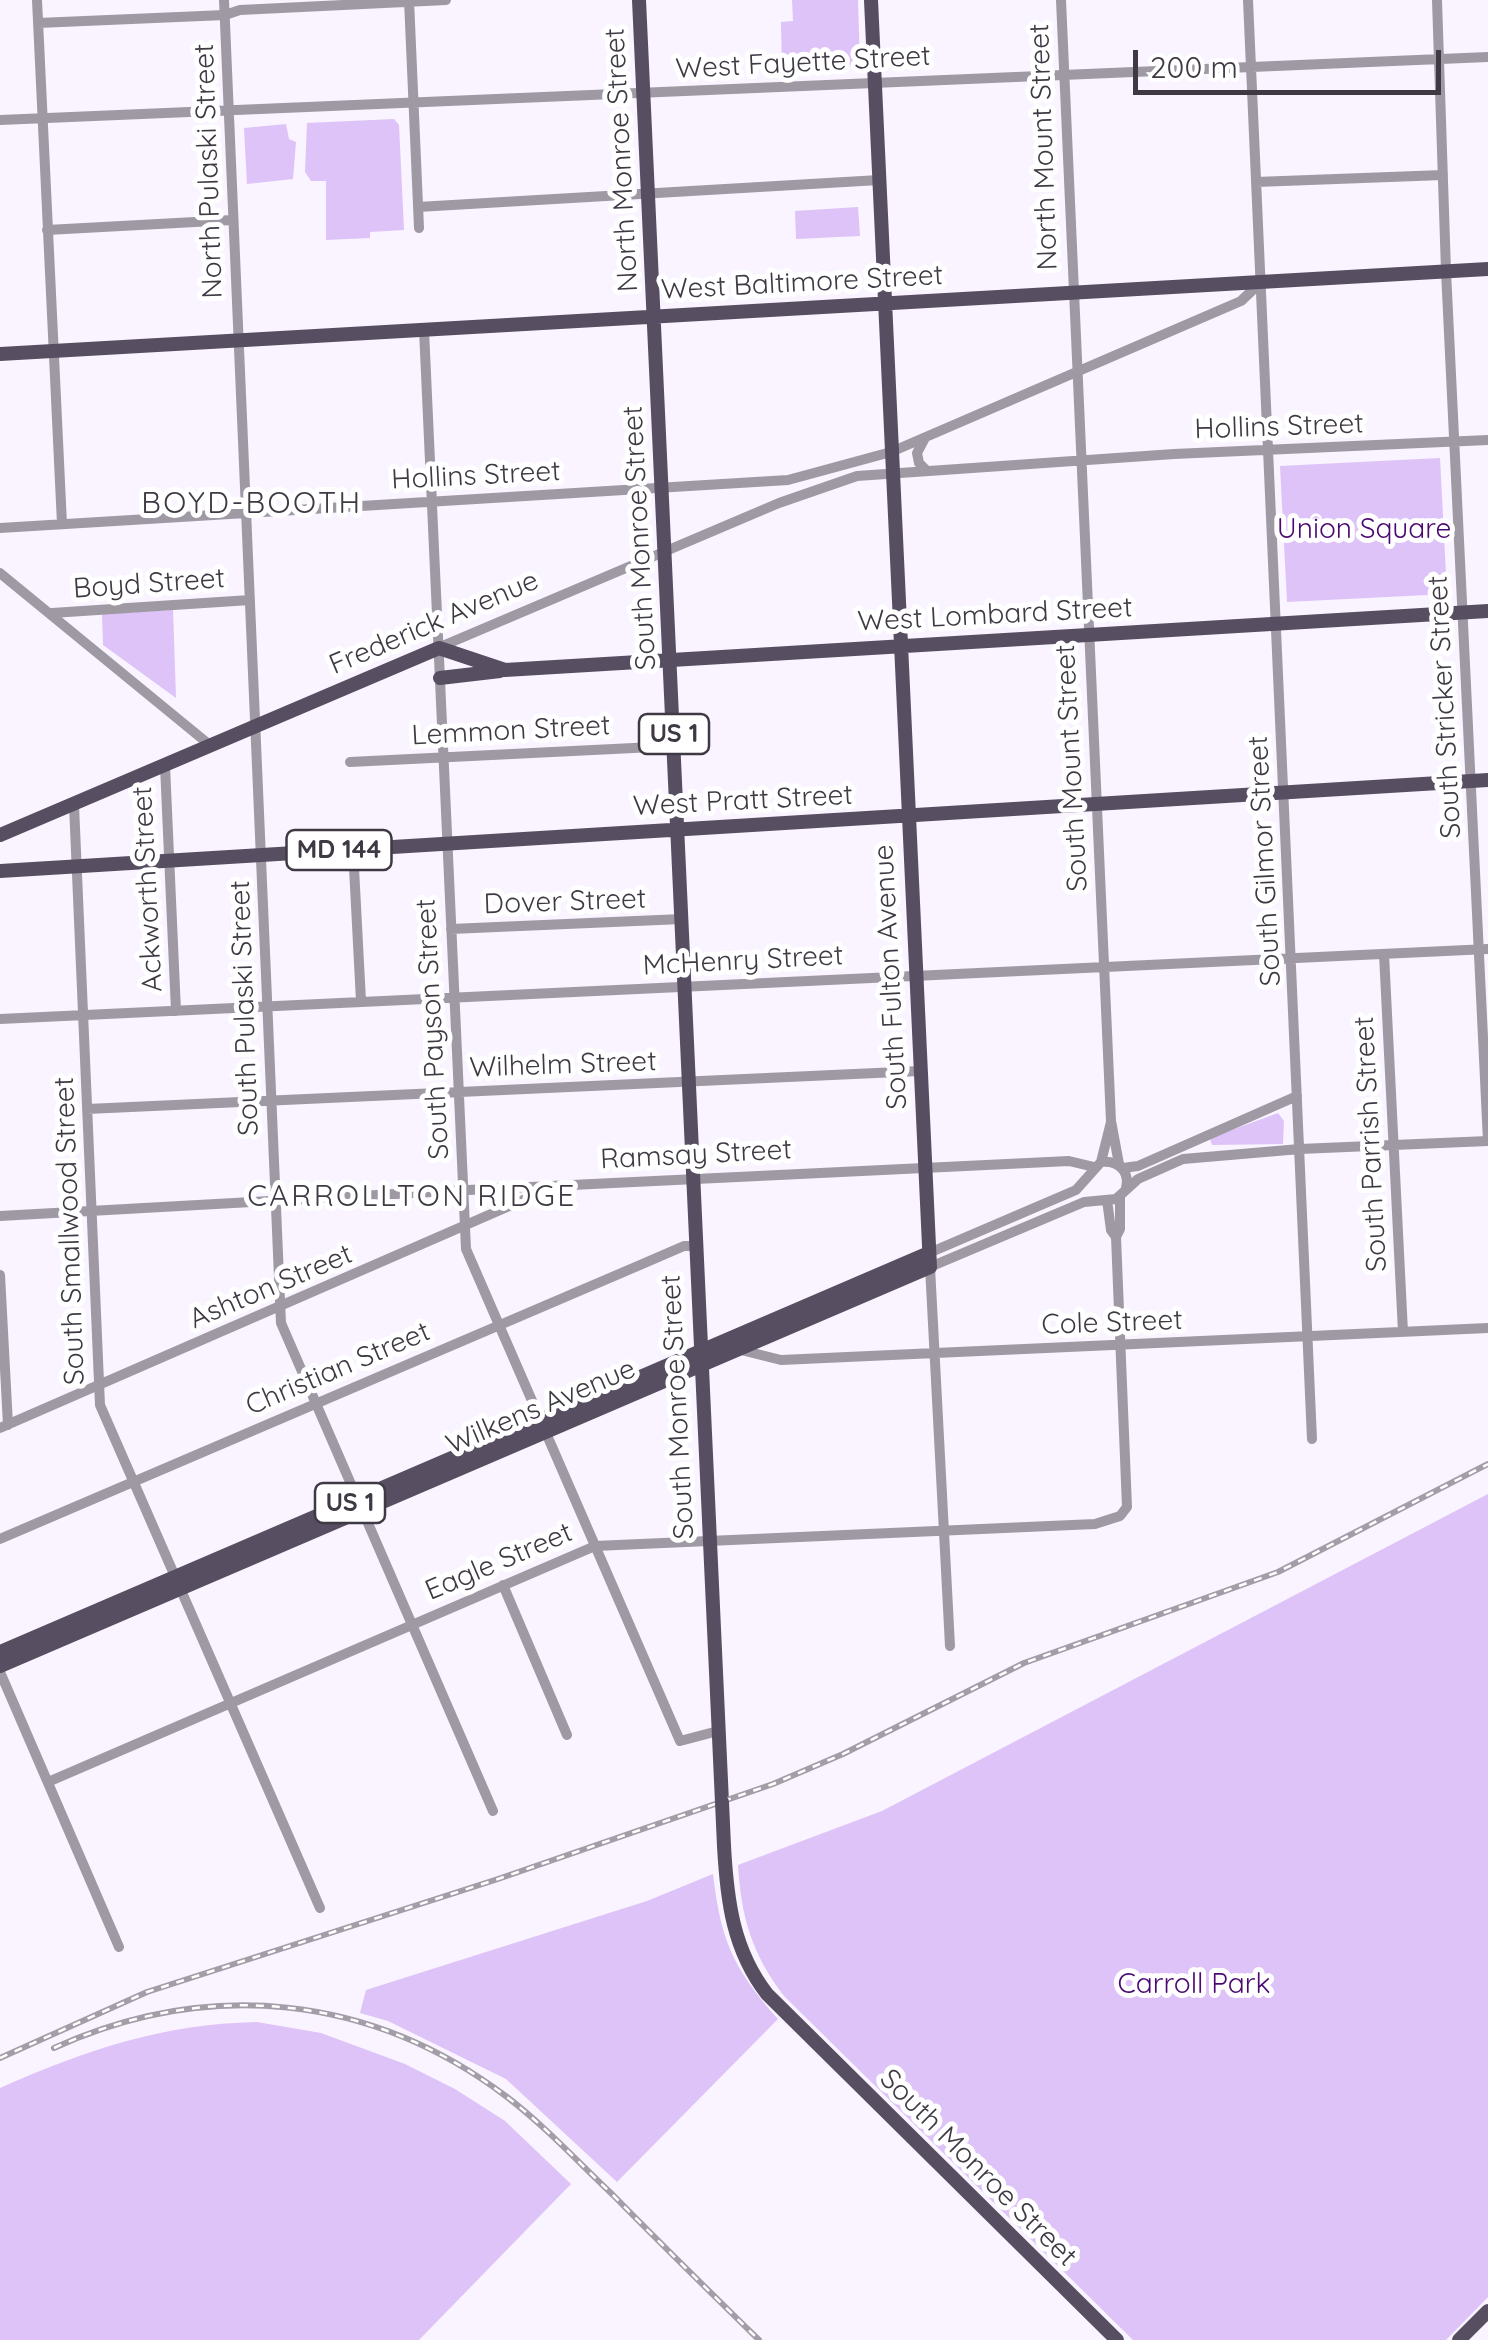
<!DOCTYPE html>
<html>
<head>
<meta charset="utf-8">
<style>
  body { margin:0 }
  #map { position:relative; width:1488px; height:2340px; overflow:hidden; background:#f9f4ff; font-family:Quicksand,sans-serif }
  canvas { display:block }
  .scale { position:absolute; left:1133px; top:50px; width:308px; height:45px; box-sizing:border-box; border:5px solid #3f3944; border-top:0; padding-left:12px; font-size:30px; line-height:35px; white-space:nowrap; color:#3f3944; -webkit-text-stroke:8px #fff; paint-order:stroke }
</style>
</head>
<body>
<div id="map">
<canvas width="1488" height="2340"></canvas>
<div class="scale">200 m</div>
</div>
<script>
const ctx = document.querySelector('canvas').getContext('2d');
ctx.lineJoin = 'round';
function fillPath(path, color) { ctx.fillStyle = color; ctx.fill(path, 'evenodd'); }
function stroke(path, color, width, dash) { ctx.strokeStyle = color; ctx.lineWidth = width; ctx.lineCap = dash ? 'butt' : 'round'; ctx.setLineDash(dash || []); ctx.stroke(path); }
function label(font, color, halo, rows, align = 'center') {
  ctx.font = font + ' Quicksand,sans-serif'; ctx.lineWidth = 10; ctx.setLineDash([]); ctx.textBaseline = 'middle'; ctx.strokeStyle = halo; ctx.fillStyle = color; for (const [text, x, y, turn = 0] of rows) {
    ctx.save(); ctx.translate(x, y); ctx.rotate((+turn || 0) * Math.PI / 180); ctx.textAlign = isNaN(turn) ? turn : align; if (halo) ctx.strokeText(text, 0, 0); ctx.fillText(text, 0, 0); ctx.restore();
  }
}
fillPath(new Path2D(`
  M792 0H858L860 67 782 71 781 22 793 21Z
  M394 119 399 125 404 230 370 232V238L326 240V181H311L305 172 307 123Z
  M286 124 289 139 296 142 293 179 247 184 244 128Z
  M858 207 860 236 796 239 795 211Z
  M1440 458 1447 594 1287 602 1280 466Z
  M173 610 176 698 103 645 102 614Z
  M1278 1113 1284 1121 1283 1144 1212 1145 1210 1138Z
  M1488 1494V2297L1446 2340H1133L784 1996C752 1954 741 1917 738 1865L882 1811Z
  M713 1874C721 1941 733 1968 778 2019L617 2182 506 2079 388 2021 360 2013 366 1990 647 1901Z
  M257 2022 321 2033 405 2064 455 2089 505 2121 571 2184 419 2340H0V2088C86 2050 162 2024 257 2022Z`), '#ddc3f7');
stroke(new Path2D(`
  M37 0 62 524
  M224 0 281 1323 493 1811
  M409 0 419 228
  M1061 0 1111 1121 1119 1164
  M1248 0 1312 1439
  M1437 0 1446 271 1488 1141
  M38 23 225 15 240 10 446 0
  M0 120 1488 57
  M1256 182 1443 175
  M418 207 879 180
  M47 230 232 220
  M424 330 466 1249 680 1741 718 1731
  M925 438 917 453 919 463 927 471
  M0 528 788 480 891 452 1241 301 1260 283
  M0 573 211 746
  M52 613 250 600
  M440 647 779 503 857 476 1174 454 1488 440
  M350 762 674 746
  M165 766 176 1011
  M74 805 100 1405 320 1908
  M353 849 361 1001
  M451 929 682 919
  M1384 954 1403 1332
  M0 1019 1488 949
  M87 1109 920 1071
  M1101 1162 1111 1122
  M1123 1168 1138 1166 1297 1096
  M1107 1200 1111 1230 1116 1237
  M0 1216C356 1195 713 1177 1069 1161L1094 1167
  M929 1253 1076 1190 1101 1162C1118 1160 1130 1171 1126 1188
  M0 1275 8 1425
  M741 1350 781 1360 1488 1328
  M0 1428 553 1187
  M0 1539 640 1265 684 1246H695
  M503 1585 567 1735
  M950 1646 930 1267 1084 1202 1116 1199 1138 1179 1183 1159 1300 1149 1488 1141
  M0 1672 119 1947
  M48 1782 595 1546 1095 1524 1120 1516 1127 1507 1116 1237 1120 1229V1196`), '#9f99a4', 10);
stroke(new Path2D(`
  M639 0 722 1802
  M0 354 1488 269
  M440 678 500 671
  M0 835 439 648 505 670 1488 611
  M0 871 1488 780
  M0 1652 929 1253
  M0 1666 930 1267 871 0
  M724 1846C727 1901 733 1950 767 1994L1117 2340
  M1459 2340 1488 2311`), '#574e61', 14);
const rail = new Path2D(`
  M54 2048C208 1978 371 1994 507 2097 545 2126 578 2162 613 2195 661 2244 710 2292 759 2340
  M0 2058 147 1992 498 1879 773 1784 843 1754 1024 1663 1278 1572 1488 1464`);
stroke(rail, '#a39da8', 6);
stroke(rail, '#fff', 2.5, [8]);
stroke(new Path2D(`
  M722 1802 724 1846`), '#574e61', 14);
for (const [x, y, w] of [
  [674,734,70],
  [339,850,105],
  [350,1503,70]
]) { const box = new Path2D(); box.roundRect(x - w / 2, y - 20, w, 40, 8); ctx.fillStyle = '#fff'; ctx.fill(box); stroke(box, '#3f3944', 2.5); }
label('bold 25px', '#3f3944', null, [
  ["US 1",674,734],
  ["MD 144",339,850],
  ["US 1",350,1503]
]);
label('28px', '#3f3944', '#fff', [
  ["West Fayette Street",803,63,-3],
  ["North Mount Street",1044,147,-92],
  ["North Monroe Street",622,160,-93],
  ["North Pulaski Street",209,171,-92],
  ["West Baltimore Street",802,283,-3],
  ["Hollins Street",1279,427,-2],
  ["Hollins Street",476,476,-3],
  ["South Monroe Street",640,538,-93],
  ["Boyd Street",149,584,-4],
  ["West Lombard Street",995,615,-3],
  ["Frederick Avenue",434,623,-23],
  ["South Stricker Street",1445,707,-93],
  ["Lemmon Street",511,731,-3],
  ["South Mount Street",1072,768,-93],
  ["West Pratt Street",743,801,-3],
  ["South Gilmor Street",1265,861,-93],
  ["Ackworth Street",148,889,-93],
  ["Dover Street",565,902,-2],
  ["McHenry Street",743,961,-3],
  ["South Fulton Avenue",891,977,-93],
  ["South Pulaski Street",245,1008,-92],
  ["South Payson Street",433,1029,-93],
  ["Wilhelm Street",563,1065,-2],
  ["South Parrish Street",1371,1144,-93],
  ["Ramsay Street",696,1155,-3],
  ["South Smallwood Street",70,1231,-92],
  ["Ashton Street",271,1287,-23],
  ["Cole Street",1112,1323,-2],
  ["Christian Street",338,1369,-23],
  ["Wilkens Avenue",541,1407,-23],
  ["South Monroe Street",678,1407,-93],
  ["Eagle Street",499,1562,-23],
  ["South Monroe Street",978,2168,45]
]);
label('28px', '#4a0970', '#fff', [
  ["Union Square",1364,530],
  ["Carroll Park",1194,1985]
]);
ctx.letterSpacing = '2.5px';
label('30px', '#3f3944', '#fff', [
  ["BOYD-BOOTH",252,504],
  ["CARROLLTON RIDGE",412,1197]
]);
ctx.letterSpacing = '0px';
</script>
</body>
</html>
